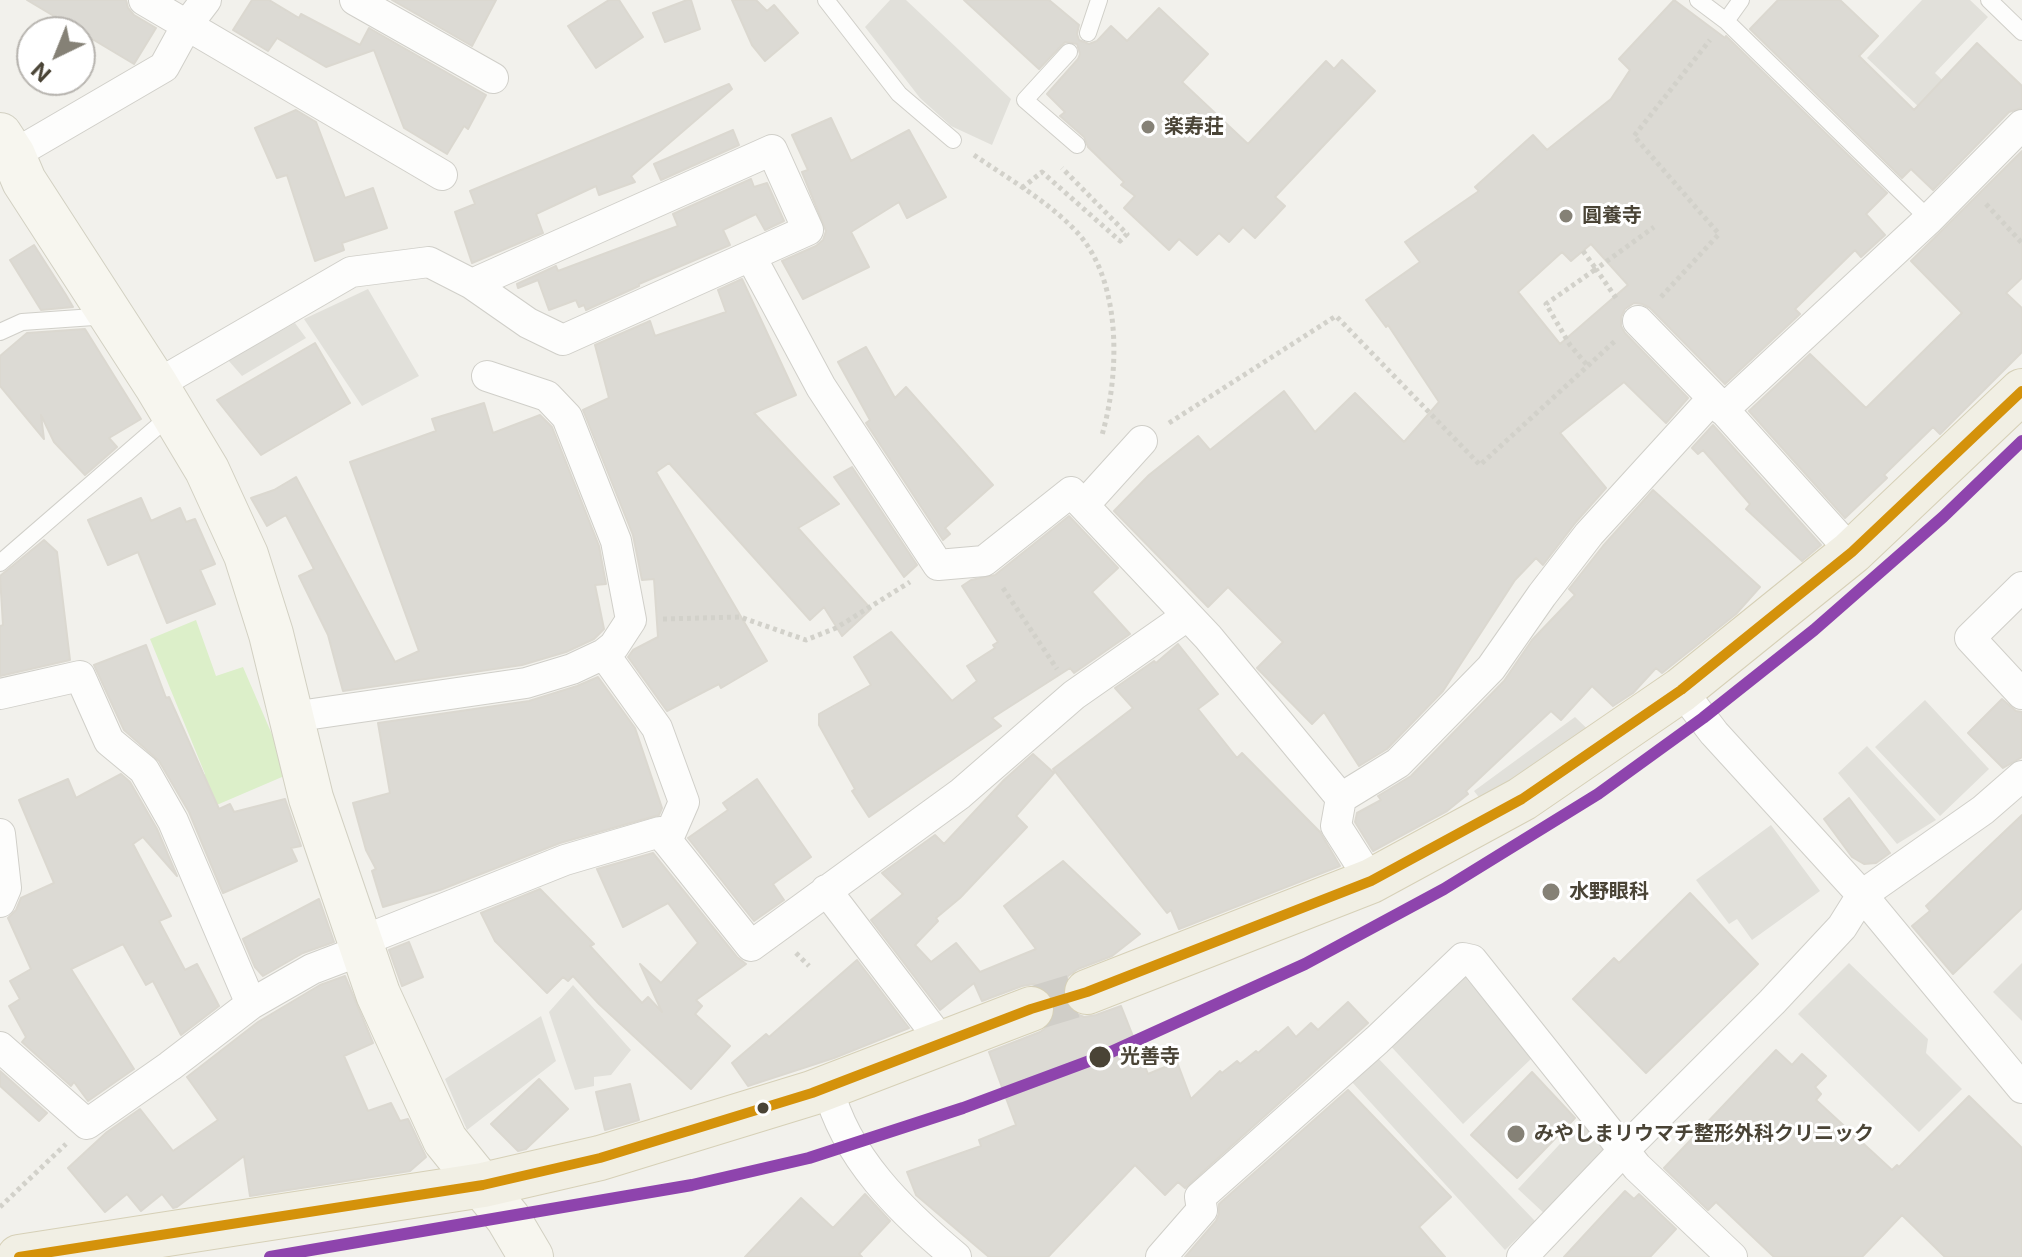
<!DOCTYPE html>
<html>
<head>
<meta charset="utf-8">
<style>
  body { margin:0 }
  #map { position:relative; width:2022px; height:1257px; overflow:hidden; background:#f2f1ec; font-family:Inter,sans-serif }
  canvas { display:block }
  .north { position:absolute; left:16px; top:16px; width:80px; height:80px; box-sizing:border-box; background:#fff; border:2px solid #b7b4af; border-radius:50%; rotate:223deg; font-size:22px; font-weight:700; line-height:32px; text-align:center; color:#4a4436 }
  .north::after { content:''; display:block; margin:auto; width:28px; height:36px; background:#858176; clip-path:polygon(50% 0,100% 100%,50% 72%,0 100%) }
</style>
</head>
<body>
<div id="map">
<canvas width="2022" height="1257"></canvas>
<div class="north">N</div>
</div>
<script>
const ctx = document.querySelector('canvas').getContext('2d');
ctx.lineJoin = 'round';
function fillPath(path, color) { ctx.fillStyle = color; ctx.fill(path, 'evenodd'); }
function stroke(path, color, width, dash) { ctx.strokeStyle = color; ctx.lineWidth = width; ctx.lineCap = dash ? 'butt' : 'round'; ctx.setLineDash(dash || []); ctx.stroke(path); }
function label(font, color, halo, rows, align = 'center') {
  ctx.font = font + ' Inter,"Noto Sans JP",sans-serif'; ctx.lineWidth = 6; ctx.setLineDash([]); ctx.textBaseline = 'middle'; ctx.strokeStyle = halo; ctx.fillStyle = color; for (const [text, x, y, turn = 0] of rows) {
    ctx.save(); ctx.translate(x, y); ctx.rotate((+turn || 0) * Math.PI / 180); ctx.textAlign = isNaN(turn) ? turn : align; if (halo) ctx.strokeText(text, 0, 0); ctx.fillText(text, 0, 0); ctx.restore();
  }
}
fillPath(new Path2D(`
  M196 620 216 676 243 667 289 774 205 810 192 780 205 774 150 639Z`), '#dcefc9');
fillPath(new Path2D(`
  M890 0H906L1011 99 992 145 951 126 920 98 865 27Z
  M1922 0H1970L1988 17 1935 73 1963 100 1939 126 1867 58Z
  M368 289 419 376 362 406 304 319Z
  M295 323 306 338 242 376 228 360Z
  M1925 700 1989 769 1940 816 1875 747Z
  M1575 717 1603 744 1491 813 1474 791Z
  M1867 746 1936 820 1897 844 1838 773Z
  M1771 825 1820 891 1752 940 1737 919 1729 924 1696 880Z
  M1849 963 1928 1039 1926 1053 1962 1089 1919 1132 1798 1014Z
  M2022 963V1021L1993 992Z
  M1460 971 1532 1058 1463 1124 1385 1040Z
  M573 985 631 1050 611 1075 594 1077V1086L575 1090 549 1012Z
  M541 1016 556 1061 467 1130 445 1079Z
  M1377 1057 1535 1221 1505 1250 1352 1082Z
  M1585 1117 1613 1147 1547 1216 1518 1189Z`), '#e1e0da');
const building = new Path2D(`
  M27 0H126L128 8 134 15 156 28 134 64Z
  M252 0H269L299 18 301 14 360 45 369 28 486 95 468 129 464 126 447 154 404 128 374 50 326 67 277 38 268 51 233 30Z
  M392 0H496L472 46Z
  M609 0H619L643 37 596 68 568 26Z
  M687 0H691L700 29 665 42 653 13Z
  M732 0H756L767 11 774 5 798 33 765 61 752 45Z
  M964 0H1049L1079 25 1077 34 1079 40 1089 44 1097 41 1111 26 1127 41 1159 8 1208 54 1182 82 1248 144 1326 61 1334 69 1342 60 1375 91 1275 197 1285 206 1255 238 1243 227 1229 242 1219 233 1197 255 1179 239 1169 250 1124 208 1135 196 1121 185 1124 182 1088 147 1084 137 1060 116 1065 112 1047 94 1078 59 1080 54 1077 44 1065 42 1039 69Z
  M1674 0 1725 38 1726 36 1887 193 1866 214 1885 235 1861 257 1855 250 1795 309 1800 314 1725 384 1650 308 1642 304 1634 303 1625 309 1621 317V326L1625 333 1688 398 1666 423 1624 382 1560 433 1606 488 1576 522 1543 565 1536 558 1515 580 1443 691 1387 749 1359 766 1324 712 1312 724 1257 668 1283 642 1228 587 1208 607 1114 511 1149 475 1198 436 1210 450 1284 391 1315 432 1355 393 1404 442 1439 402 1388 325 1386 327 1366 300 1420 262 1405 242 1479 191 1475 187 1533 135 1547 150 1611 99 1630 70 1619 59ZM1591 244 1628 285 1560 344 1518 292 1562 252 1571 261Z
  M1778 0H1840L1878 36 1859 56 1914 110 1977 43 2022 86V108L2009 112 1933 190 1911 169 1902 178 1750 29Z
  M729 84 732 89 631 176 635 182 599 195 596 186 536 214 543 233 472 263 455 212 475 204 470 191Z
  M296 110 316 122 345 198 373 188 387 228 342 243 344 250 315 261 287 175 277 178 255 128Z
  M831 118 851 161 909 130 946 197 907 218 899 202 851 232 869 267 803 299 782 261 816 246 823 240 826 231 802 172 808 170 792 135Z
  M733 130 739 145 661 180 654 164Z
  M2022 151V278L2006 293 2022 308V352L1940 434 1933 427 1884 475 1887 478 1845 518 1749 411 1810 354 1866 408 1962 313 1911 261Z
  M751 179 754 187 767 183 784 221 765 230 756 214 723 230 730 245 639 284V286L586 310 584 305 579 307 576 300 549 310 538 280 518 288 517 284 556 266 558 271 678 226 673 214Z
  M34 245 66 295 73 307 41 310 10 260Z
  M742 279 796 395 754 413 839 504 798 528 871 609 842 636 824 607 810 620 669 463 656 472 767 661 721 688 719 684 667 711 628 657 633 650 658 637 654 579 642 580 633 535 583 410 609 398 595 345 650 321 655 336 726 312 718 290Z
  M85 329 141 419 109 438 117 447 85 475 54 442 41 415 44 439 0 386V356L27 333Z
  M315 343 350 403 261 455 217 400Z
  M866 347 895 398 906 387 993 485 945 528 950 534 943 540 866 423 870 420 838 362Z
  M484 403 493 433 540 415 552 427 599 546 606 584 595 585 604 629 594 639 566 652 522 665 343 691 328 635 299 576 314 569 286 515 267 526 251 498 274 490 296 477 395 662 419 651 350 462 436 431 432 419Z
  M1713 425 1821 545 1802 561 1746 509 1750 504 1703 450 1698 454 1692 448Z
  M852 467 917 565 904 577 834 477Z
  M1653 490 1760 587 1736 614 1662 673 1656 668 1633 693 1613 706 1592 686 1561 720 1551 711 1466 791 1468 794 1447 811 1373 851 1355 822 1357 813 1381 800 1378 796 1411 776 1504 681 1532 640 1575 595 1569 589 1603 546Z
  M141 498 151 521 180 508 186 522 195 519 215 564 200 570 215 604 167 623 138 552 108 565 88 520Z
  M1069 516 1118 568 1092 592 1130 634 1074 673 1070 668 992 718 1001 726 869 817 852 791 855 789 819 725V714L871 685 854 657 891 632 952 701 977 681 967 666 995 648 993 645 998 642 962 586 971 580 995 575Z
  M44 540 57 552 70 660 0 676V626L3 625 0 576Z
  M1178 644 1218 694 1198 709 1237 758 1242 753 1320 832 1340 866 1179 929 1171 910 1167 913 1053 769 1133 708 1115 688 1154 661 1156 663Z
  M146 645 166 698 169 697 219 809 230 804 234 812 285 799 301 846 291 848 297 861 223 893 189 812 159 761 124 730 94 665Z
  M598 677 635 728 662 808 659 815 560 843 440 890 383 907 372 871 376 869 366 850 353 803 390 793 378 723 529 701 577 686Z
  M2002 699 2016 711 2022 712V757L2003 768 1968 733Z
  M1033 754 1054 773 1016 816 1027 827 960 898 936 918 938 921 915 945 931 962 956 943 980 972 1036 949 1004 906 1063 861 1140 934 1112 956 1078 969 1068 976 1062 989 1064 1002 1072 1012 1084 1017 1096 1015 1121 1006 1148 1074 1177 1062 1191 1099 1220 1071 1222 1073 1237 1061 1240 1064 1256 1051 1258 1053 1288 1027 1296 1037 1311 1023 1318 1030 1348 1002 1368 1023 1185 1188 1178 1182 1165 1195 1135 1165 1048 1257H989L916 1195 907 1172 981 1146 979 1140 1016 1125 989 1052 1040 1032 1050 1025 1055 1014V1001L1046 989 1034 984 1022 986 982 1001 974 983 940 1010 871 920 903 894 882 873 935 835 944 844 1004 780Z
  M121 774 130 782 157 829 177 876 143 837 133 844 171 916 159 921 185 970 197 964 219 1006 181 1035 153 981 146 985 123 944 71 969 134 1069 88 1101 74 1082 71 1086 22 1042 26 1037 9 1006 20 999 10 981 31 969 8 918 16 910 21 898 54 883 19 800 68 779 76 798Z
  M757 779 811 857 773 884 784 900 754 921 688 838 728 810 723 803Z
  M1849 798 1890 853 1876 863 1864 864 1852 857 1824 819Z
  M2022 815V908L1953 974 1912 926 1930 911 1926 906Z
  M653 853 737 957 746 964 696 1000 702 1006 695 1014 730 1046 691 1089 599 1004 573 976 568 981 563 977 547 993 495 941 481 913 540 889 594 944 590 946 642 1003 648 997 662 1012 640 964 661 983 698 943 668 903 623 927 597 869Z
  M1690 893 1758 964 1646 1073 1573 999 1614 958 1619 963Z
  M319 899 334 942 303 953 263 976 255 967 243 939Z
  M409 942 423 977 402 986 389 950Z
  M857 960 909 1028 834 1058 748 1086 732 1063 766 1034 769 1037Z
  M345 976 373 1043 344 1056 368 1111 391 1103 400 1121 408 1119 426 1157 410 1171 250 1196 244 1156 177 1207 173 1208 162 1194 141 1211 127 1194 105 1212 68 1168 107 1132 140 1109 173 1151 218 1120 187 1077 258 1022 320 985Z
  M1776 1050 1792 1065 1802 1054 1826 1076 1815 1087 1821 1094 1816 1100 1892 1170 1897 1165 1899 1167 1969 1096 2022 1148V1257H1945L1902 1215 1862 1257H1774L1716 1202 1708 1210 1664 1168Z
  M0 1071 47 1113 39 1121 0 1086Z
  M1532 1072 1575 1118 1517 1178 1471 1135Z
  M539 1079 568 1109 526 1149 518 1151 491 1124Z
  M630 1084 639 1120 605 1130 596 1092Z
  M1348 1090 1451 1197 1419 1227 1445 1257H1185L1216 1221 1219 1214V1204Z
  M1625 1191 1634 1199 1639 1194 1676 1229 1650 1257H1564Z
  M865 1194 890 1221 859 1254 862 1257H745L801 1198 833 1228Z`);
fillPath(building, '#dcdad4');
stroke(building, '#dbd8d0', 2);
stroke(new Path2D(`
  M1031 1009 1087 992`), '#d0cec8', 44, [44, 22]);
const lane = new Path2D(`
  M826 0 899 94 953 140
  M1698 0 1726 21 1929 219
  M1989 0 2022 32
  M1726 21 1741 0
  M1088 33 1099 0
  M1069 52 1025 100 1077 145
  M0 332 22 322 108 316
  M0 563 172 414`);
const street = new Path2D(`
  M144 0 442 175
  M355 0 493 78
  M13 155 164 67 187 25 206 0
  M751 257 821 387 938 565 984 561 1071 492 1208 637 1341 798 1336 826 1371 881
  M1638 321 1713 398 1852 552
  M156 385 351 272 429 262 472 284 528 323 563 340 808 230 772 150 472 284
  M1723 410 1929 219 2022 125
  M1085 504 1142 441
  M2022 587 1970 638 2022 694
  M604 654 657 728 684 802 667 841
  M1681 690 1714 733 1862 895 2022 1088
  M0 694 80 676 109 741 144 770 173 821 251 1004
  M292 717 526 683 572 669 604 654 614 646 631 620 616 541 567 417 547 396 487 376
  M1341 798 1398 763 1491 668 1542 595 1589 534 1713 398
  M0 834 6 888 0 902
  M826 890 942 1042
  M377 935 565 860 660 832 751 946 960 794 1074 695 1187 616
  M0 1047 87 1124 170 1066 251 1004 312 969 362 950
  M828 1087C845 1157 902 1212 956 1257
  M1161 1257 1202 1210 1200 1197 1377 1040 1463 958 1472 960 1637 1167 1732 1257
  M1522 1257 1625 1149 1772 1002 1842 927 1862 895 1983 810 2022 776`);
const secondary = new Path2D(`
  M0 135 13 155 24 181 156 385 207 470 246 555 271 634 311 798 378 994 445 1140 508 1218 531 1257`);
const primary = new Path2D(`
  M1087 992 1371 881 1522 799 1681 690 1852 552 2022 391
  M19 1257 483 1185 600 1158 812 1093 1031 1009`);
stroke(lane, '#d0cfc9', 18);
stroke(street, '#d0cfc9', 32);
stroke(secondary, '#d2d0c2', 46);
stroke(primary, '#d6d0b7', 46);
stroke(new Path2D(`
  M974 155C1006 177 1044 199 1072 227 1123 276 1120 373 1102 435
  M1022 188 1042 172 1120 241 1127 234 1062 168
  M1986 204 2022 243
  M1583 251 1596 269 1546 304 1570 345 1587 365
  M1661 297 1719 234 1634 136 1710 40
  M1616 298 1596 269 1654 227
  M1169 423 1336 316 1480 465 1616 340
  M1003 588 1057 669
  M663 619 740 617 806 640 836 628 910 582
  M796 953 809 966
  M0 1207 66 1144`), '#d2d1ca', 5, [4, 4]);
stroke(lane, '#fdfdfc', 16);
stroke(street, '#fdfdfc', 30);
stroke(secondary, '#f7f6ef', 44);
stroke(primary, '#f1efe4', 44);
stroke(new Path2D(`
  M19 1257 483 1185 600 1158 812 1093 1031 1009 1087 992 1371 881 1522 799 1681 690 1852 552 2022 391`), '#d4920b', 10);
stroke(new Path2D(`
  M270 1257 692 1185 809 1158 963 1108 1100 1057 1305 964 1444 889 1598 794 1703 718 1814 630 1943 517 2022 441`), '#8e44ad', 12);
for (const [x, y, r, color] of [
  [1148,127,8,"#858176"],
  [1566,216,8,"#858176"],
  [1551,892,10,"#858176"],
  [1100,1057,12,"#4a4436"],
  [763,1108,7,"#4a4436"],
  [1516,1134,10,"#858176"]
]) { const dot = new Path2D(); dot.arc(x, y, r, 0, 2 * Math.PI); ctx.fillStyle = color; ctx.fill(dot); stroke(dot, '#fff', 3); }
label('bold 20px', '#4a4436', '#fff', [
  ["楽寿荘",1164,127],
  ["圓養寺",1582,216],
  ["水野眼科",1569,892],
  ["みやしまリウマチ整形外科クリニック",1534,1134]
], 'left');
label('bold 20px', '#4a4436', '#fff', [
  ["光善寺",1120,1057]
], 'left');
</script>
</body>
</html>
